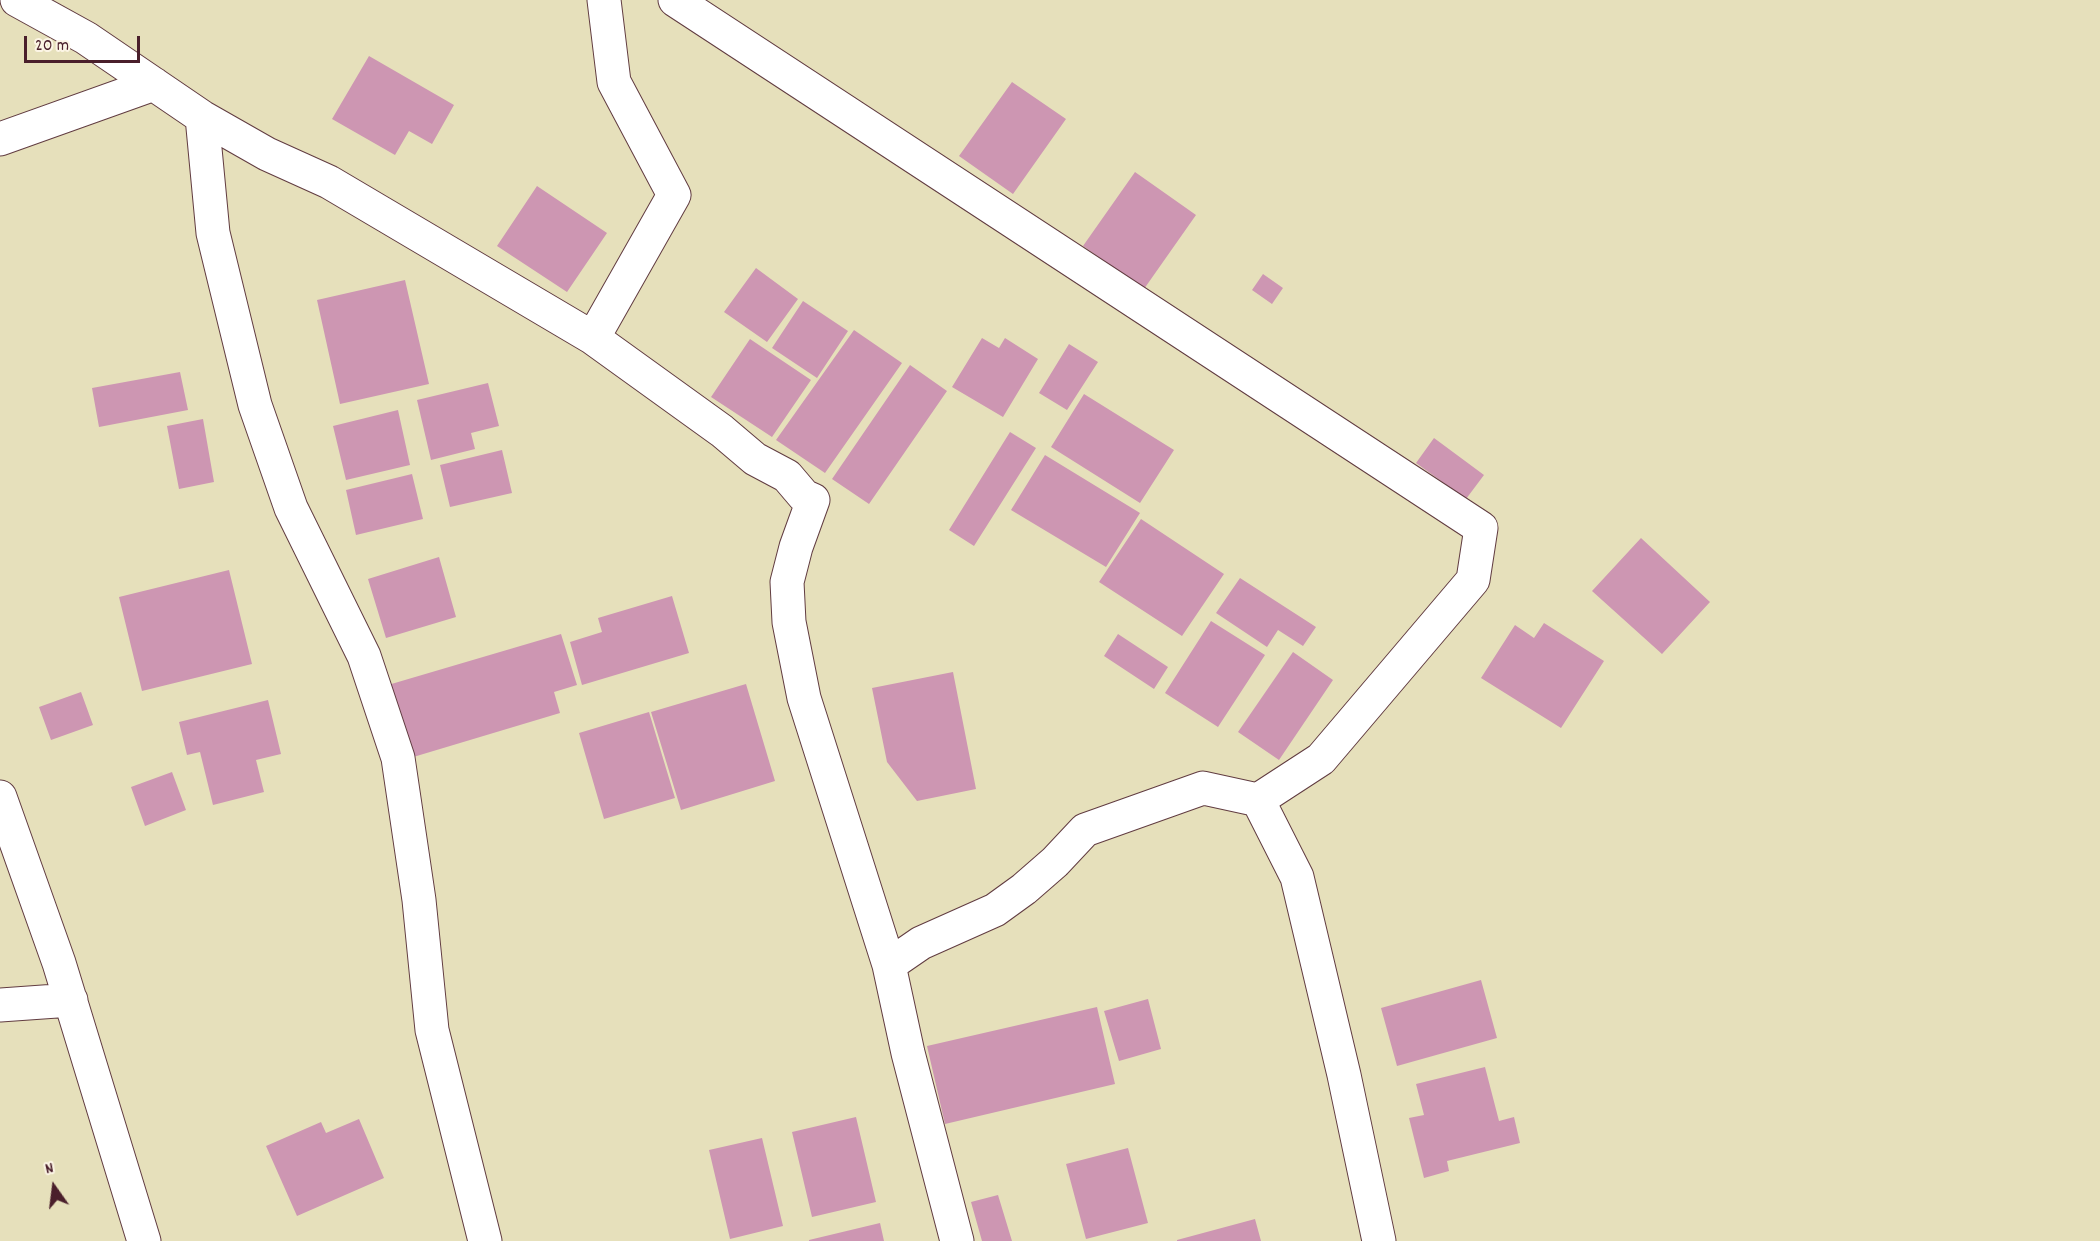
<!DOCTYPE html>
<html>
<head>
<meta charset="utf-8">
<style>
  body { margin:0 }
  #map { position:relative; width:2100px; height:1241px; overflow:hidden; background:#e6e0bb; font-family:Dekko,sans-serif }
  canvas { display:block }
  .north { position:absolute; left:24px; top:1157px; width:60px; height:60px; -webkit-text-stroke:4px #fcf5e5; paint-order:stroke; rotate:346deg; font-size:16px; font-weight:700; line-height:24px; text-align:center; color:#4a1f2b }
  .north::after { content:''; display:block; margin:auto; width:21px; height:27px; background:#4a1f2b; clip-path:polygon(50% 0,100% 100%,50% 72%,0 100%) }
  .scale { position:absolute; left:24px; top:36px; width:116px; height:27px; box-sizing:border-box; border:3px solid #4a1f2b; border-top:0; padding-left:8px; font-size:18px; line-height:21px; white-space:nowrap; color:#4a1f2b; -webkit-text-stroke:4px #fcf5e5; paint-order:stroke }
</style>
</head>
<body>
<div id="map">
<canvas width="2100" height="1241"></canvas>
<div class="north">N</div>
<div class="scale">20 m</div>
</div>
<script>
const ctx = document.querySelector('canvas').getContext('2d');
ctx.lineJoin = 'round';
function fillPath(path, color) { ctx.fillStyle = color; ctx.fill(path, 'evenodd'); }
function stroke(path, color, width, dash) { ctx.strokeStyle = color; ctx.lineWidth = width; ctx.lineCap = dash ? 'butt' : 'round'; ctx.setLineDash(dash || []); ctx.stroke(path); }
fillPath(new Path2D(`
  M369 56 454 105 432 144 409 131 395 155 332 119Z
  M1012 82 1066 119 1013 194 959 156Z
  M1135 172 1196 215 1144 289 1083 246Z
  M537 186 607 233 567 292 497 246Z
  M756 268 798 299 767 342 724 312Z
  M1263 274 1283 288 1272 304 1252 290Z
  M405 280 429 384 340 404 317 300Z
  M803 301 848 331 817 378 772 348Z
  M854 330 902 363 825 473 776 440Z
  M982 338 999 348 1005 338 1038 359 1003 417 952 387Z
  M750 339 811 380 772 437 711 397Z
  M1069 344 1098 362 1067 410 1039 393Z
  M910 365 947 391 869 504 832 479Z
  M180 372 188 410 99 427 92 388Z
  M488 383 499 426 471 433 475 449 431 460 417 400Z
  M1084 394 1174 450 1140 503 1051 447Z
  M398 410 410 465 346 480 333 426Z
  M203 419 214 482 179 489 167 426Z
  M1010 432 1036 448 974 546 949 530Z
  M1434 438 1484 475 1466 499 1416 463Z
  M502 450 512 493 450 507 440 465Z
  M1045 455 1140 513 1106 567 1011 510Z
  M412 474 423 519 356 535 346 490Z
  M1141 519 1224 574 1182 636 1099 582Z
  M1641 538 1710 602 1662 654 1592 591Z
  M439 557 456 617 386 638 368 579Z
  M229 570 252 664 142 691 119 597Z
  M1240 578 1316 627 1303 646 1278 630 1267 647 1216 613Z
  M672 596 689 653 582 685 570 642 602 632 598 618Z
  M1211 621 1265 655 1218 727 1165 693Z
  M1544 623 1604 661 1561 728 1481 678 1515 625 1534 638Z
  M561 634 577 685 554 692 560 713 410 758 388 685Z
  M1118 634 1168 667 1154 689 1104 656Z
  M1293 652 1333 680 1279 760 1238 732Z
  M953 672 976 789 917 801 887 762 872 688Z
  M746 684 775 781 681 810 651 712Z
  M81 692 93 725 51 740 39 707Z
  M268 700 281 754 256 760 264 792 213 805 200 752 187 755 179 722Z
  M649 712 675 798 604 819 579 733Z
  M172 772 186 810 145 826 131 787Z
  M1481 980 1497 1038 1397 1066 1381 1008Z
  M1148 999 1161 1049 1119 1061 1104 1011Z
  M1097 1007 1115 1084 945 1124 927 1046Z
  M1485 1067 1499 1121 1514 1117 1520 1143 1447 1161 1449 1171 1424 1178 1409 1118 1424 1115 1416 1084Z
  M856 1117 876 1202 812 1217 792 1132Z
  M359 1119 384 1178 297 1216 266 1146 321 1122 326 1133Z
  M762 1138 783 1226 730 1239 709 1150Z
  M1128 1148 1148 1223 1086 1239 1066 1164Z
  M998 1195 1012 1241H982L971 1202Z
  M1255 1219 1261 1241H1177V1240Z
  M880 1223 884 1241H809V1240Z`), '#cd96b2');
const minor = new Path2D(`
  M17 0 86 38 202 117 267 154 329 182 593 338 722 431 755 459 787 476 804 496 813 500 796 547 787 582 789 622 804 698 889 965 908 1053 957 1241
  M675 0 1481 528 1473 580 1321 759 1258 800
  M202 117 213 233 255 405 291 508 364 656 398 758 419 900 432 1030 485 1241
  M0 139 154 84
  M593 338 674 195 614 82 604 0
  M0 797 59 963 144 1241
  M889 965 921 943 995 910 1024 889 1055 862 1085 830 1203 788 1258 800 1297 877 1344 1075 1379 1241
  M0 1005 71 1000`);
stroke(minor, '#613c41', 35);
stroke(minor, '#fff', 33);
</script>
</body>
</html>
